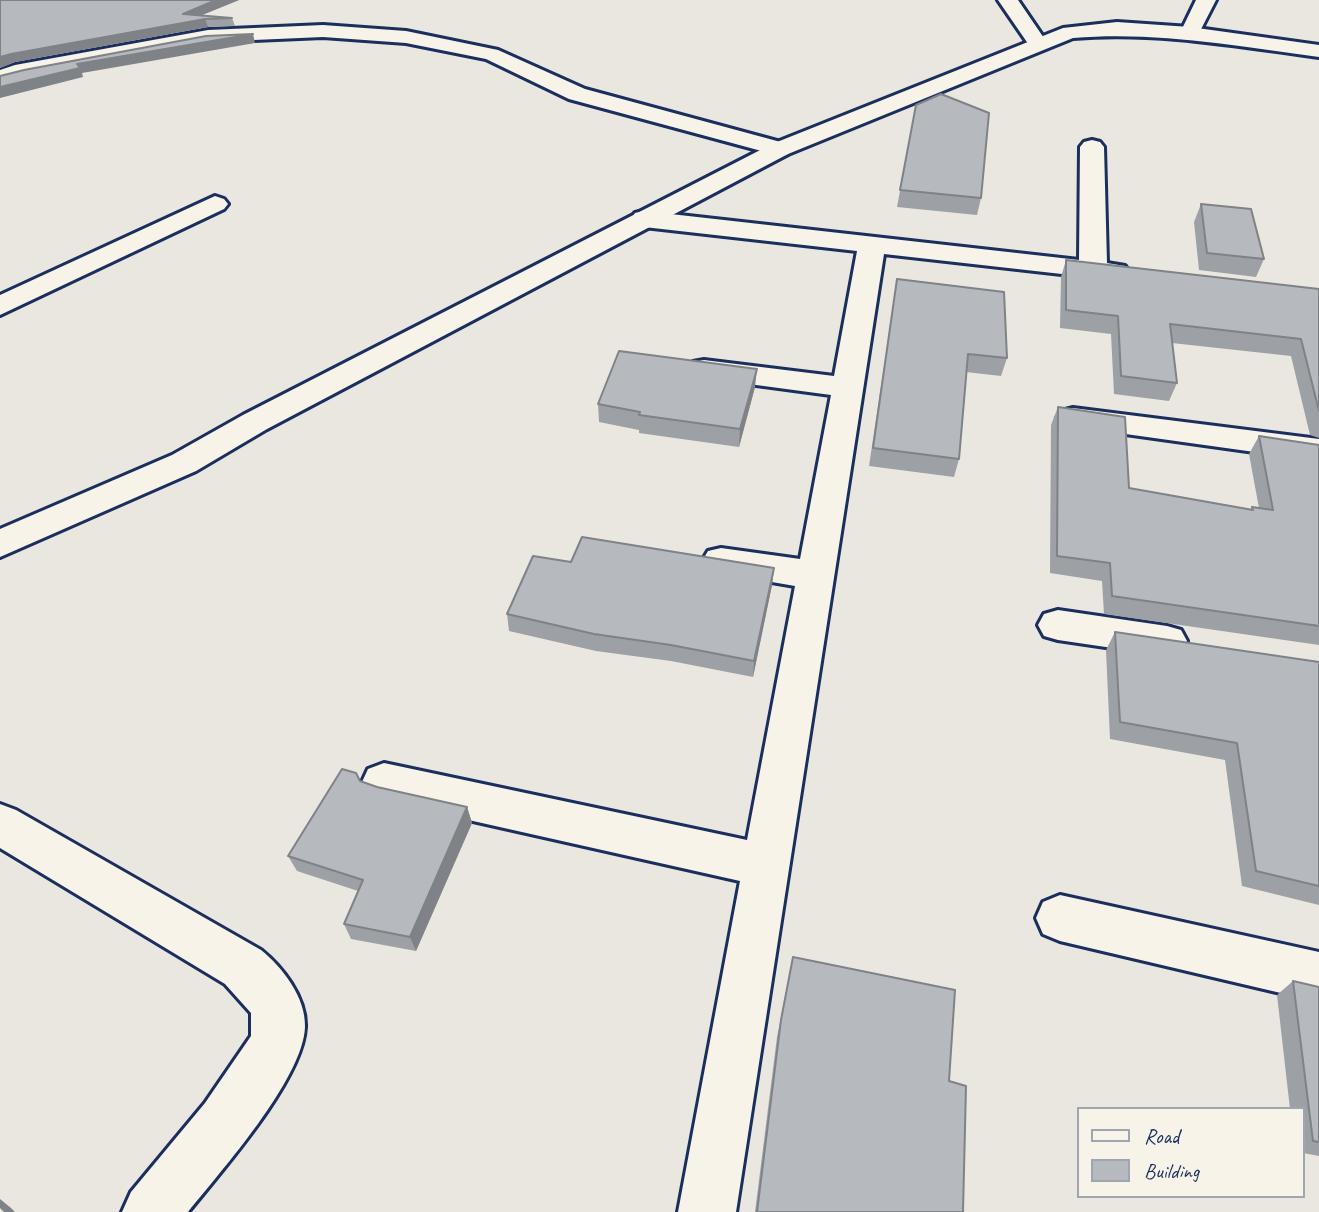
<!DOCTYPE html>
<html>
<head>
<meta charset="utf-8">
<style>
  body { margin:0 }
  #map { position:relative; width:1319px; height:1212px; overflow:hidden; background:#eae7e0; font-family:Caveat,sans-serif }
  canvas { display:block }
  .legend { position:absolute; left:1077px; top:1107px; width:228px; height:91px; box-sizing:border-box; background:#f7f3e8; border:2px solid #9fa5b1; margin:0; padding:9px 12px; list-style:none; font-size:21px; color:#1b2f5e }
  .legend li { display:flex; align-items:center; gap:14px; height:35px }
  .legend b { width:35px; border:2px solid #9fa5b1 }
</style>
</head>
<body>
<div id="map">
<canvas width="1319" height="1212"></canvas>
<ul class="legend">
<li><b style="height:9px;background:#f7f3e8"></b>Road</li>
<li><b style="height:19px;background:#b6babf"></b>Building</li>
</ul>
</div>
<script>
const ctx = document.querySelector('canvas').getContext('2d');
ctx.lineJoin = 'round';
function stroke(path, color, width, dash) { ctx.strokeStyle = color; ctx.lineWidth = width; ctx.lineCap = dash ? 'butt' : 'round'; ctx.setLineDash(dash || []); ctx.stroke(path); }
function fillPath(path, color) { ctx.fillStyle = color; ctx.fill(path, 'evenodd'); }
const street = new Path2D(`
  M998 0H1018L1048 44 1045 48H1031Z
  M1196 0H1216L1197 37H1183L1180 33Z
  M323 25 406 31 498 50 585 89 788 144 792 149 788 154 780 156 569 99 486 59 406 43 323 37 208 42 27 76 0 84V70L15 65 208 30Z
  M1092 140 1100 142 1104 147 1107 263 1125 266 1129 272 1125 278 1115 280 884 254 736 1212H678L740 881 384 801 368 795 362 782 368 769 384 763 747 840 795 586 708 571 702 561 708 551 721 548 800 559 831 395 704 378 693 376 689 369 693 362 704 360 834 376 857 251 644 227 635 225 631 219 635 213 644 211 1079 260 1080 147 1084 142Z
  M215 196 224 199 228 204 224 209 0 315V295Z
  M1073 408 1319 439V461L1061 425 1057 418 1061 411Z
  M1058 610 1167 626 1181 630 1187 641 1181 652 1167 656 1058 640 1044 636 1038 625 1044 614Z
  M0 804 16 810 261 950C282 967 306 997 305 1027 303 1079 221 1171 188 1212H122L131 1192 205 1103 251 1036V1013L225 984 0 848Z
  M1060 895 1319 952V1002L1060 941 1043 934 1036 918 1043 902Z`);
const secondary = new Path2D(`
  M1117 22 1190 27 1319 45V57C1237 46 1156 31 1073 38L788 154 267 429 196 471 0 557V529L172 455 243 415 772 144 1063 28Z`);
stroke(street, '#1b2f5e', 6);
stroke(secondary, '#1b2f5e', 6);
fillPath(street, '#f7f3e8');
fillPath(secondary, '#f7f3e8');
fillPath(new Path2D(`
  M0 0H239L202 15 232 18 235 26 208 27 15 62 0 68Z
  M916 105 981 198 977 215 897 207Z
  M1201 204 1264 259 1256 277 1199 270 1194 222Z
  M1066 260 1319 289V438L1310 435 1291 356 1172 343 1177 383 1169 401 1114 394 1111 334 1060 328 1061 277Z
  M897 279 1007 358 1001 376 966 372 959 459 954 477 869 466Z
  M755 387 739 447 639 433V430L599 422 598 404Z
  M1058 407 1129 488 1251 510 1252 507 1259 508 1249 454 1259 436 1319 445V645L1104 614 1102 581 1050 573 1051 425Z
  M571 562 774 568 772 585 753 677 671 661 596 651 509 631 507 614Z
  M1115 632 1319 662V905L1242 886 1225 760 1110 739 1106 650Z
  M360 781 377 787 467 807 472 823 416 951 351 939 344 924 358 891 297 871 288 856Z
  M793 957 949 1081 963 1212H755L777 1037Z
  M1293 981 1319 987V1156L1303 1153V1109H1290L1277 995Z`), '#9da0a4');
fillPath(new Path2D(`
  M216 0H239L185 22 183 14Z
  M205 19 208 27 15 62 0 68V57L11 54Z
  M253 34 255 43 82 73 83 77 0 98V87L77 64Z
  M757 369 755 387 739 447 740 429Z
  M774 568 772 585 753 677 754 661Z
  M467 807 472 823 416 951 410 937Z
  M0 1199 11 1208 15 1212H4L0 1208Z`), '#7f8286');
const building = new Path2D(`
  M0 0H216L183 14 232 18 205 19 11 54 0 57Z
  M253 34 77 64 80 68 0 87V76L24 70 206 36Z
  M941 94 989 113 981 198 900 190 916 105Z
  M1201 204 1251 209 1264 259 1207 253Z
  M1066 260 1319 289V411L1301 339 1170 324 1177 383 1121 376 1118 316 1066 310Z
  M897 279 1004 292 1007 358 968 354 959 459 873 448Z
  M619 351 757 369 740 429 639 415 640 412 598 404Z
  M1058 407 1125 417 1129 488 1253 510 1252 507 1273 510 1259 436 1319 445V626L1112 596 1110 563 1057 556Z
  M582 537 774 568 754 661 671 645 594 634 507 614 533 556 571 562Z
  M1115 632 1319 662V886L1256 871 1237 743 1120 722Z
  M342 769 356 773 360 781 377 787 467 807 410 937 344 924 363 880 288 856Z
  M793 957 955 990 949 1081 966 1086 963 1212H757L781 1020Z
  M1293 981 1319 987V1142L1313 1141Z`);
fillPath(building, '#b6babf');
stroke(building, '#7f8286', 2);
</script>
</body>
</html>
